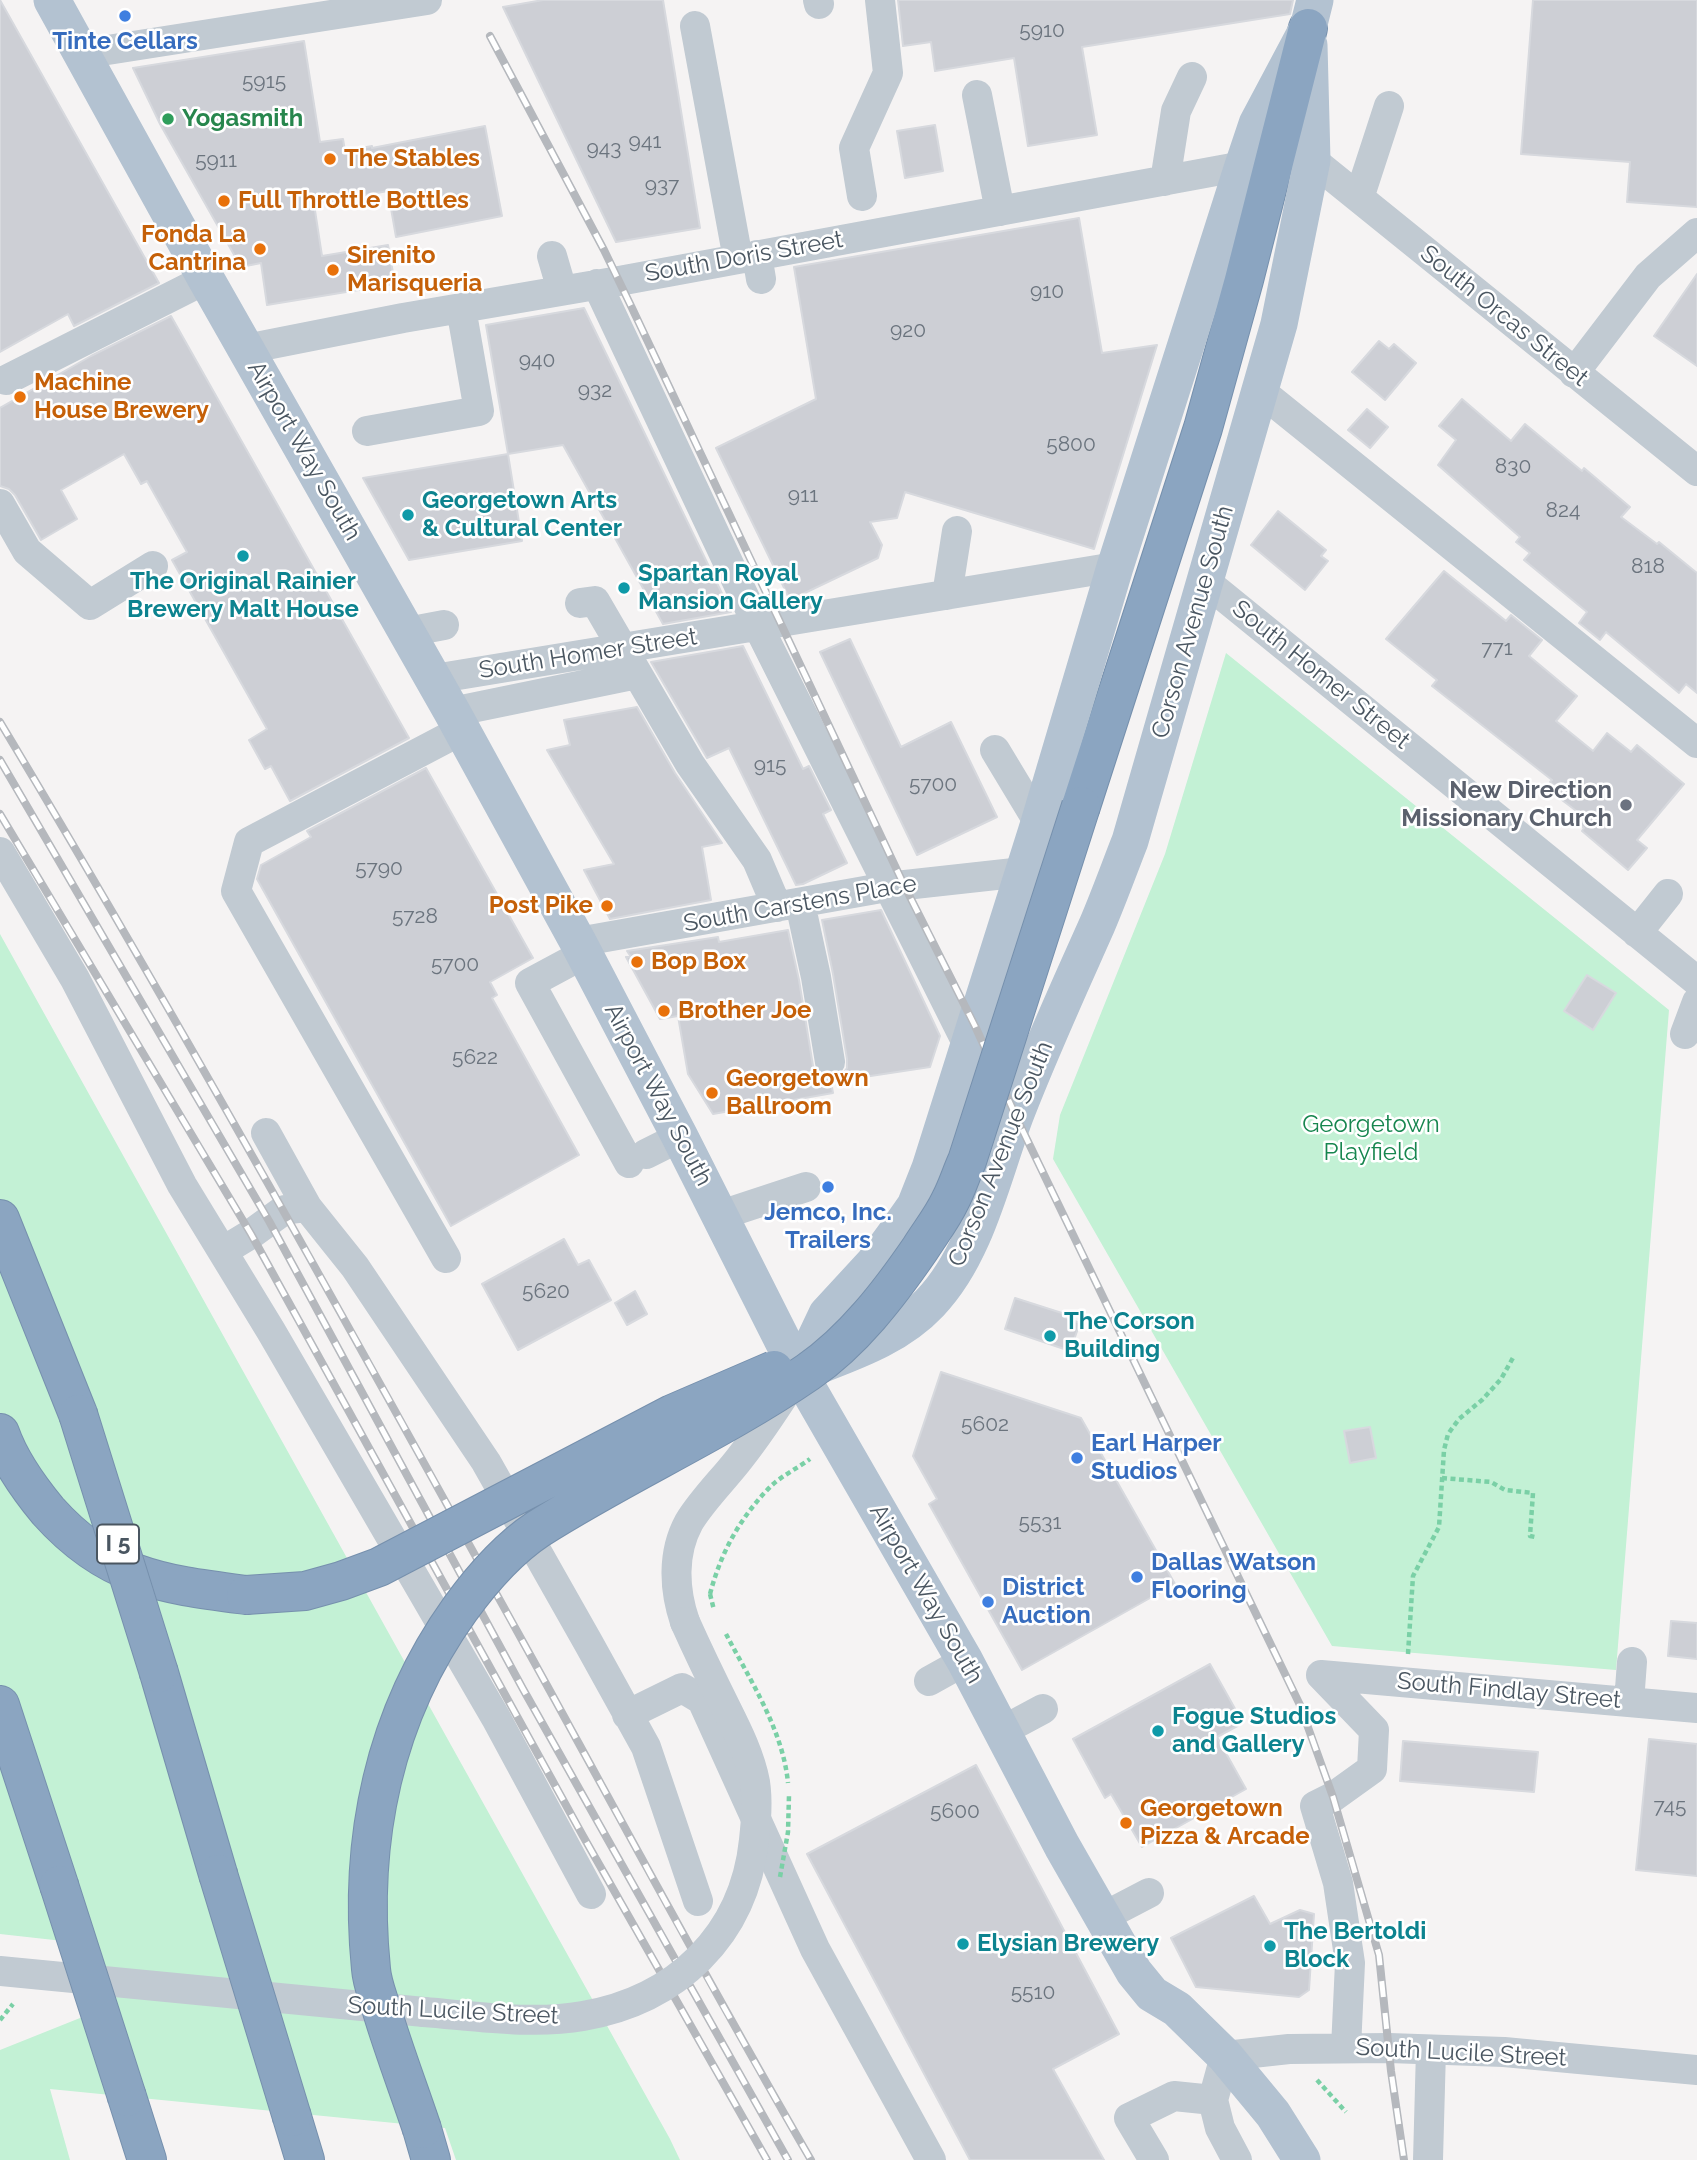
<!DOCTYPE html>
<html>
<head>
<meta charset="utf-8">
<style>
  body { margin:0 }
  canvas { display:block; background:#f5f3f3 }
</style>
</head>
<body>
<canvas width="1697" height="2160"></canvas>
<script>
const ctx = document.querySelector('canvas').getContext('2d');
ctx.lineJoin = 'round';
function fillPath(path, color) { ctx.fillStyle = color; ctx.fill(path, 'evenodd'); }
function stroke(path, color, width, dash) { ctx.strokeStyle = color; ctx.lineWidth = width; ctx.lineCap = dash ? 'butt' : 'round'; ctx.setLineDash(dash || []); ctx.stroke(path); }
function label(font, color, halo, rows, align = 'center') {
  ctx.font = font + ' Raleway,sans-serif'; ctx.lineWidth = 5; ctx.setLineDash([]); ctx.textBaseline = 'middle'; ctx.strokeStyle = halo; ctx.fillStyle = color; for (const [text, x, y, turn = 0] of rows) {
    ctx.save(); ctx.translate(x, y); ctx.rotate((+turn || 0) * Math.PI / 180); ctx.textAlign = isNaN(turn) ? turn : align; if (halo) ctx.strokeText(text, 0, 0); ctx.fillText(text, 0, 0); ctx.restore();
  }
}
fillPath(new Path2D(`
  M1226 653 1669 1010 1616 1670 1332 1646 1053 1159 1060 1115 1165 854Z
  M0 934 670 2139 680 2160H456L445 2128 50 2089 70 2160H0V2050L85 2016 90 1944 0 1934Z`), '#c3f1d5');
const building = new Path2D(`
  M0 0 159 283 74 326 68 314 0 352Z
  M543 0H663L700 228 616 242 503 7Z
  M898 0H1293L1290 14 1082 47 1097 135 1028 146 1014 58 935 71 931 42 903 46Z
  M1533 0H1697V207L1627 202 1630 162 1521 154Z
  M304 41 320 142 343 139 345 151 372 146V148L485 126 502 216 396 237 388 191 314 204 322 256 388 245 395 284 267 305 261 263 241 267 160 124 133 68Z
  M935 125 943 171 905 178 897 131Z
  M1079 218 1102 353 1157 345 1094 549 905 492 897 518 870 522 882 545 878 558 790 600 716 448 816 399 794 267Z
  M1697 274V366L1654 336Z
  M584 308 731 612 663 624 563 445 508 454 486 325Z
  M171 316 409 738 290 801 271 766 265 769 249 740 267 729 172 560 187 552 147 481 141 484 124 454 61 490 77 519 41 540 15 495 9 489 0 486V408L91 356Z
  M1379 341 1389 349 1394 344 1416 363 1385 400 1352 372Z
  M1462 399 1511 441 1525 424 1582 471 1584 468 1630 507 1621 517 1657 544 1659 542 1697 573V693L1686 684 1679 693 1606 632 1600 640 1579 623 1587 612 1524 560 1530 553 1516 542 1520 537 1438 465 1456 440 1439 426Z
  M1367 409 1388 427 1370 448 1348 430Z
  M508 454 522 541 409 560 363 478Z
  M1278 511 1326 550 1321 556 1328 561 1305 590 1251 545Z
  M1444 571 1506 621 1511 615 1542 640 1529 656 1577 696 1556 721 1593 751 1607 733 1631 752 1637 745 1684 784 1637 840 1647 848 1628 870 1582 831 1584 828 1574 820 1579 813 1554 794 1558 788 1550 782 1552 780 1432 686 1437 680 1386 639Z
  M850 639 901 747 951 722 997 817 917 855 820 652Z
  M743 646 803 769 809 766 831 810 823 814 847 863 803 884 796 885 729 748 707 758 651 662Z
  M637 707 675 773 722 843 702 847 711 900 610 919 584 870 614 864 547 750 570 745 564 720Z
  M426 768 533 958 490 982 497 995 492 998 579 1155 451 1226 257 879 261 865 311 837 307 831Z
  M881 910 940 1036 930 1067 831 1082 833 1093 713 1114 688 1074 678 1016 660 1019 626 957H631L627 951 718 937 719 942 788 930 799 980 813 1066 817 1074 823 1078 832 1079 842 1075 847 1068V1059L833 974 822 920Z
  M1587 975 1616 993 1593 1030 1564 1011Z
  M564 1239 578 1265 589 1260 611 1300 518 1350 482 1284Z
  M635 1291 647 1314 627 1325 615 1303Z
  M1015 1298 1065 1314 1064 1317 1080 1323 1070 1351 1005 1329Z
  M941 1372 1081 1418 1175 1584 1022 1670 929 1504 937 1499 913 1456Z
  M1370 1427 1376 1458 1350 1463 1344 1431Z
  M1671 1621 1697 1623V1659L1668 1656Z
  M1210 1664 1243 1723 1217 1737 1246 1789 1142 1847 1111 1794 1105 1798 1073 1739Z
  M1649 1739 1697 1744V1876L1636 1870Z
  M1403 1741 1538 1752 1534 1792 1400 1781Z
  M976 1765 1119 2034 1053 2069 1104 2160H970L807 1854Z
  M1254 1896 1270 1924 1300 1910 1314 1914 1309 1990 1299 1997 1196 1987 1171 1938Z`);
fillPath(building, '#cdcfd5');
stroke(building, '#d7d9de', 2);
const highway = new Path2D(`
  M1081 806 1203 428 1244 280 1308 28
  M0 1219 78 1414
  M0 1433C10 1462 29 1488 48 1511 108 1578 161 1584 246 1595
  M159 1673 218 1874
  M0 1705 59 1885
  M127 2097 147 2160
  M292 2117 305 2160
  M422 2129 431 2160`);
stroke(highway, '#7690ad', 40);
stroke(new Path2D(`
  M1442 1478 1491 1482 1505 1490 1533 1493 1530 1536 1535 1537
  M710 1594C721 1552 740 1518 770 1487 781 1476 798 1468 810 1459
  M1408 1654 1413 1576 1439 1527 1444 1450 1448 1434 1459 1419 1482 1400 1501 1379 1514 1356
  M0 2020 13 2004
  M1317 2080 1346 2112`), '#7ad0a6', 4.5, [5, 3.5]);
stroke(new Path2D(`
  M818 0 819 4
  M695 26 738 259
  M82 54 427 0
  M977 95 1000 211
  M1312 160 1697 471
  M1165 181 1176 111 1192 77
  M862 196 854 148 888 73 880 0
  M1359 198 1389 106
  M757 255 761 279
  M552 256 562 290
  M597 284 758 626 969 1047
  M246 349 403 318 619 281 1243 166
  M1574 373 1648 276 1697 233
  M6 380 206 279
  M1259 390 1697 743
  M367 431 479 411 461 308
  M0 504 27 551 90 605 153 566
  M1206 582 1697 981
  M947 595 957 531
  M580 603 595 601 690 764 757 860 777 907
  M407 632 444 625
  M434 679 1115 567
  M452 712 637 674
  M995 750 1039 823
  M0 852 75 979 182 1185 271 1331 496 1718 591 1894
  M800 903 816 977 830 1062
  M1637 933 1668 894
  M578 942 887 887 1023 872
  M584 954 530 983 629 1163
  M1685 1034 1697 1002
  M266 1133 307 1207 355 1267 486 1462 589 1644 646 1747 698 1901
  M646 1154 680 1137
  M721 1215 806 1187
  M223 1251 251 1234 284 1210 307 1207
  M446 1258 236 891 249 842 462 730
  M685 1622C674 1590 672 1553 689 1522 703 1499 724 1479 740 1458 758 1435 774 1411 790 1386
  M1321 1675 1374 1730 1372 1769 1333 1797 1315 1806 1338 1883 1350 1963 1346 2048
  M1321 1675 1697 1708
  M929 1681 965 1661
  M1629 1702 1632 1662
  M627 1715 682 1688 702 1700 815 1949 931 2160
  M1002 1731 1043 1709
  M1103 1917 1149 1893
  M0 1971 424 2012
  M1154 2160 1129 2118 1174 2096 1213 2100
  M1237 2160 1220 2128 1213 2100 1225 2056 1289 2049 1389 2048 1504 2052 1697 2070
  M1428 2160 1431 2050`), '#c1cad2', 30);
stroke(new Path2D(`
  M52 0 206 279 452 712 578 942 680 1137 799 1373 965 1661 1062 1846 1134 1972 1152 1994 1177 2009 1225 2056 1273 2114 1302 2160
  M820 1365C859 1350 900 1335 930 1303 976 1255 992 1178 1015 1116 1040 1051 1069 988 1097 925 1109 897 1119 869 1130 841L1279 324 1312 160 1309 45
  M799 1373 827 1314 874 1263 896 1233 915 1206 930 1168 1039 823 1115 567 1243 166 1257 124 1308 28 1315 0`), '#b3c2d1', 37);
stroke(highway, '#8ba5c1', 38);
const rail = new Path2D(`
  M490 36 604 250 632 308 904 885 975 1026 1020 1125 1300 1705 1333 1797 1379 1955 1391 2071 1404 2160
  M0 722C185 1030 359 1345 533 1660 625 1827 715 1995 811 2160
  M0 760 269 1221 523 1689 788 2160
  M0 814 251 1234 583 1836 767 2160`);
stroke(rail, '#b5b8bd', 8);
stroke(rail, '#fff', 5, [16]);
const highwayBridge = new Path2D(`
  M78 1414 159 1673
  M246 1595 305 1591 341 1581 379 1567 672 1414 774 1370
  M218 1874 292 2117
  M59 1885 127 2097
  M422 2129C409 2090 394 2051 382 2011 378 1997 372 1983 371 1969 358 1840 384 1715 460 1609 481 1580 508 1549 538 1529 626 1473 722 1431 808 1372 853 1341 889 1294 920 1249 930 1233 942 1218 950 1201 957 1188 961 1174 967 1161L1081 806`);
stroke(highwayBridge, '#7690ad', 40, []);
stroke(new Path2D(`
  M710 1594 714 1610
  M726 1634C750 1680 783 1730 788 1783
  M780 1877 788 1832 789 1795`), '#7ad0a6', 4.5, [5, 3.5]);
stroke(new Path2D(`
  M424 2012C475 2016 533 2025 583 2016 676 2000 744 1936 754 1840 756 1821 758 1802 755 1782 750 1756 738 1732 726 1708 712 1680 698 1651 685 1622`), '#c1cad2', 30);
stroke(highwayBridge, '#8ba5c1', 38);
for (const [x, y, r, color] of [
  [125,16,7,"#3f7fe0"],
  [168,119,7,"#2e9e5b"],
  [330,159,7,"#e8710a"],
  [224,201,7,"#e8710a"],
  [260,249,7,"#e8710a"],
  [333,270,7,"#e8710a"],
  [20,397,7,"#e8710a"],
  [408,515,7,"#0f9aa8"],
  [243,556,7,"#0f9aa8"],
  [624,588,7,"#0f9aa8"],
  [1626,805,7,"#6b7280"],
  [607,906,7,"#e8710a"],
  [637,962,7,"#e8710a"],
  [664,1011,7,"#e8710a"],
  [712,1093,7,"#e8710a"],
  [828,1187,7,"#3f7fe0"],
  [1050,1336,7,"#0f9aa8"],
  [1077,1458,7,"#3f7fe0"],
  [1137,1577,7,"#3f7fe0"],
  [988,1602,7,"#3f7fe0"],
  [1158,1731,7,"#0f9aa8"],
  [1126,1823,7,"#e8710a"],
  [963,1944,7,"#0f9aa8"],
  [1270,1946,7,"#0f9aa8"]
]) { const dot = new Path2D(); dot.arc(x, y, r, 0, 2 * Math.PI); ctx.fillStyle = color; ctx.fill(dot); stroke(dot, '#fff', 2.5); }
label('21px', '#6b747e', null, [
  ["5910",1042,31],
  ["5915",264,82],
  ["941",645,142],
  ["943",604,149],
  ["5911",216,161],
  ["937",662,186],
  ["910",1047,292],
  ["920",908,331],
  ["940",537,361],
  ["932",595,391],
  ["5800",1071,445],
  ["830",1513,467],
  ["911",803,496],
  ["824",1563,511],
  ["818",1648,567],
  ["771",1497,649],
  ["915",770,766],
  ["5700",933,785],
  ["5790",379,869],
  ["5728",415,917],
  ["5700",455,965],
  ["5622",475,1058],
  ["5620",546,1292],
  ["5602",985,1425],
  ["5531",1040,1523],
  ["745",1670,1807],
  ["5600",955,1812],
  ["5510",1033,1993]
]);
for (const [x, y, w] of [
  [118,1544,42]
]) { const box = new Path2D(); box.roundRect(x - w / 2, y - 19.5, w, 39, 5); ctx.fillStyle = '#fff'; ctx.fill(box); stroke(box, '#4a5661', 2); }
label('bold 23px', '#4a5661', null, [
  ["I 5",118,1544]
]);
label('bold 24px', '#366cbe', '#fff', [
  ["Tinte Cellars",125,42,"center"],
  ["Jemco, Inc.",828,1213,"center"],
  ["Trailers",828,1241,"center"],
  ["Earl Harper",1091,1444],
  ["Studios",1091,1472],
  ["Dallas Watson",1151,1563],
  ["Flooring",1151,1591],
  ["District",1002,1588],
  ["Auction",1002,1616]
], 'left');
label('bold 24px', '#27864d', '#fff', [
  ["Yogasmith",182,119]
], 'left');
label('bold 24px', '#c56008', '#fff', [
  ["The Stables",344,159],
  ["Full Throttle Bottles",238,201],
  ["Fonda La",246,235,"right"],
  ["Cantrina",246,263,"right"],
  ["Sirenito",347,256],
  ["Marisqueria",347,284],
  ["Machine",34,383],
  ["House Brewery",34,411],
  ["Post Pike",593,906,"right"],
  ["Bop Box",651,962],
  ["Brother Joe",678,1011],
  ["Georgetown",726,1079],
  ["Ballroom",726,1107],
  ["Georgetown",1140,1809],
  ["Pizza & Arcade",1140,1837]
], 'left');
label('24px', '#4a5661', '#fff', [
  ["South Doris Street",744,257,-10],
  ["South Orcas Street",1504,316,39],
  ["Airport Way South",304,451,60],
  ["Corson Avenue South",1193,622,-74],
  ["South Homer Street",588,654,-9],
  ["South Homer Street",1321,675,39],
  ["South Carstens Place",800,904,-10],
  ["Airport Way South",658,1095,62],
  ["Corson Avenue South",1001,1154,-68],
  ["Airport Way South",926,1594,60],
  ["South Findlay Street",1509,1691,5],
  ["South Lucile Street",453,2011,3],
  ["South Lucile Street",1461,2053,3]
]);
label('bold 24px', '#0d838f', '#fff', [
  ["Georgetown Arts",422,501],
  ["& Cultural Center",422,529],
  ["Spartan Royal",638,574],
  ["Mansion Gallery",638,602],
  ["The Original Rainier",243,582,"center"],
  ["Brewery Malt House",243,610,"center"],
  ["The Corson",1064,1322],
  ["Building",1064,1350],
  ["Fogue Studios",1172,1717],
  ["and Gallery",1172,1745],
  ["The Bertoldi",1284,1932],
  ["Block",1284,1960],
  ["Elysian Brewery",977,1944]
], 'left');
label('bold 24px', '#5b616d', '#fff', [
  ["New Direction",1612,791],
  ["Missionary Church",1612,819]
], 'right');
label('24px', '#17864f', '#fff', [
  ["Georgetown",1371,1125],
  ["Playfield",1371,1153]
]);
</script>
</body>
</html>
